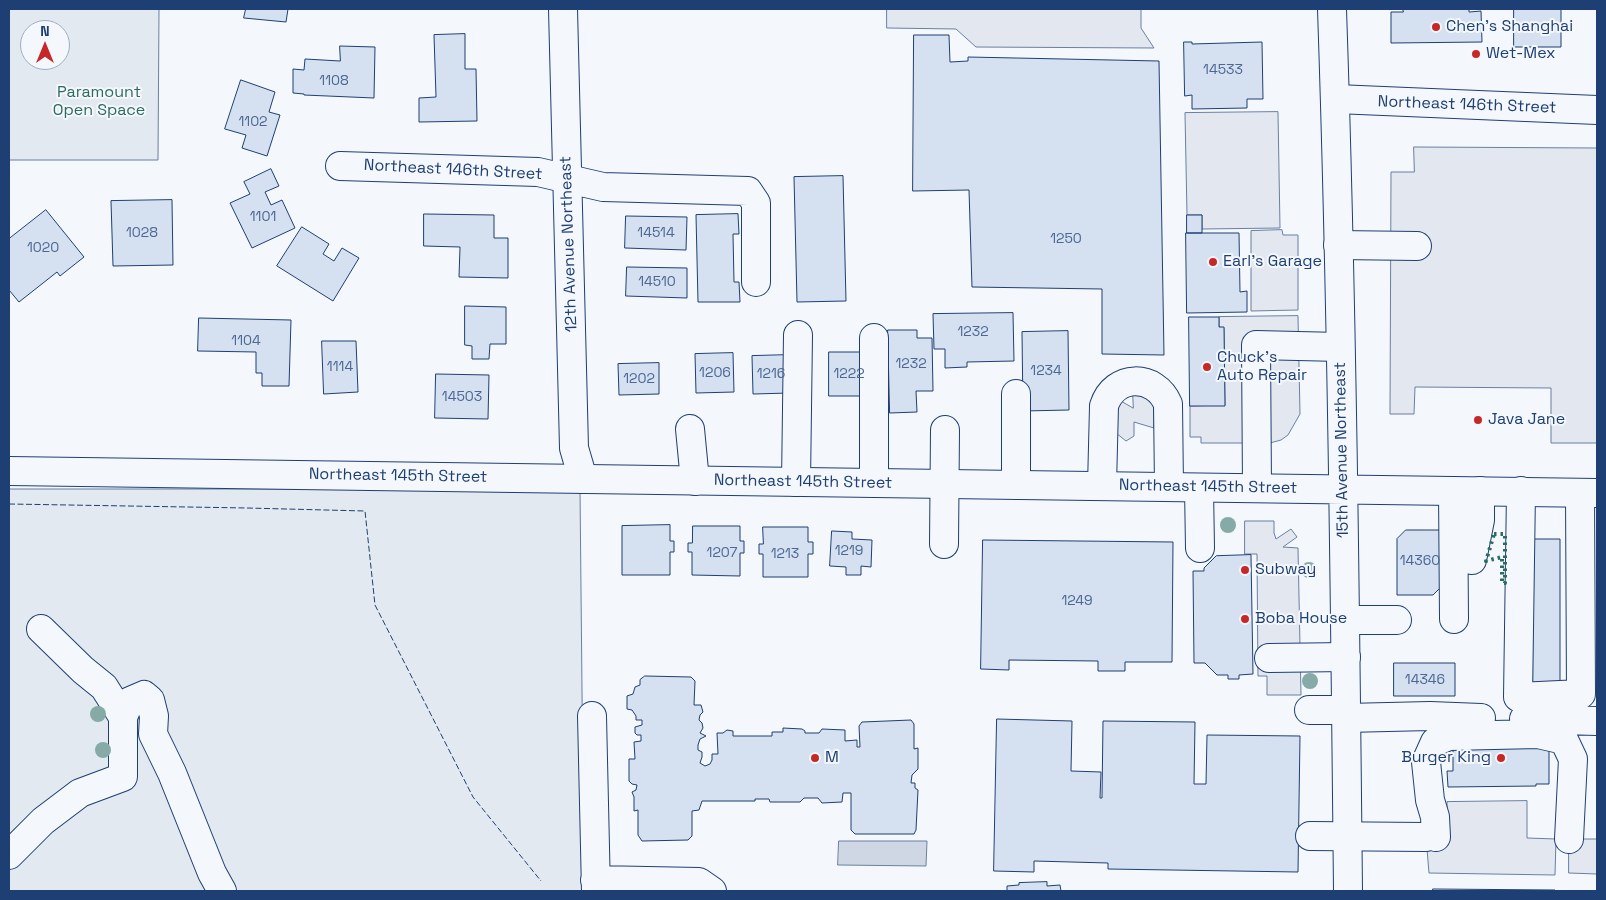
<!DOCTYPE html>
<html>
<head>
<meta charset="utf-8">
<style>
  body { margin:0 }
  #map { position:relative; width:1606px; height:900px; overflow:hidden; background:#f4f7fb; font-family:"Space Grotesk",sans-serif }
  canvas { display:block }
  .frame { position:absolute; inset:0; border:10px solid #1d3f73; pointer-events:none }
  .north { position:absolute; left:20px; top:20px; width:50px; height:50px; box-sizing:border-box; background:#f4f7fb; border:1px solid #9eadc5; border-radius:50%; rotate:0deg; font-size:14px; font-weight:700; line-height:20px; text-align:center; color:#1d3f73 }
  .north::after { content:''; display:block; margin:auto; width:18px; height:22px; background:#c62828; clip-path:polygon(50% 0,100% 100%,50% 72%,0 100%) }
</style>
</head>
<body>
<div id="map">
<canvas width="1606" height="900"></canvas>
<div class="frame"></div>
<div class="north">N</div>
</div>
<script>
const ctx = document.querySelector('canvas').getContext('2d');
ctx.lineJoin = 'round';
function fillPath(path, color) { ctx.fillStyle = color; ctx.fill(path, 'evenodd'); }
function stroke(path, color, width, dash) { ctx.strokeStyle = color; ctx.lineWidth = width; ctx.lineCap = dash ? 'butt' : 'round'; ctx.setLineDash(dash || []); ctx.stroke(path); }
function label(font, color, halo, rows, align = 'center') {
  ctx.font = font + ' "Space Grotesk",sans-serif'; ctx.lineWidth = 4; ctx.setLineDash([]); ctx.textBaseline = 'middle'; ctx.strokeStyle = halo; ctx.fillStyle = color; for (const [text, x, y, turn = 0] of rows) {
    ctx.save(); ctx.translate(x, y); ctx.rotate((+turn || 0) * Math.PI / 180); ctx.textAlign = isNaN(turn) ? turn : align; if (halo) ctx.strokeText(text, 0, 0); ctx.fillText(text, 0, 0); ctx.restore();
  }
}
const green = new Path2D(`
  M9 9H159L158 160H9ZM30 30H60V60H30Z
  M9 489H580L584 891H9Z`);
fillPath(green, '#e3e9f0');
stroke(green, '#687fa3', 1);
const parking = new Path2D(`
  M887 9H1141V28L1154 48 976 47 956 29 887 28Z
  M1278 112 1280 228 1202 229V215H1187L1185 113Z
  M1414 147 1597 148V443H1551V388L1415 387 1414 414H1390L1391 172H1414Z
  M1282 230 1283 235H1298V310L1251 311V231Z
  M1298 316 1300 414 1288 435 1281 440 1270 443H1201V437H1190V406L1225 405 1224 328 1219 327V317Z
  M1133 393 1154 400V428L1134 422V436L1126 441 1111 429 1119 400 1133 408Z
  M1245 521H1274V533L1276 539 1291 529 1297 537 1283 547 1298 548 1301 695H1267V676H1258L1257 554H1245Z
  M1527 801V838L1556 839 1555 875 1429 873 1426 837H1447V802Z
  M1569 839H1597V874L1569 873Z`);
fillPath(parking, '#e3e8f0');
stroke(parking, '#687fa3', 1);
const water = new Path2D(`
  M839 841H927L926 866 838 865Z`);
fillPath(water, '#cfd7e4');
stroke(water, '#687fa3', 1);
const building = new Path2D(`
  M246 9H288L286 22 244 18Z
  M1403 9H1469V12L1481 11 1482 42 1391 43V12H1403Z
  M1514 9H1561V47H1514Z
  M465 34V69H476L477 121 419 122V98L436 97 434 35Z
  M914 35H949L950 62 968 61V57L1159 61 1164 355 1102 354V289L972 287 969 190 913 191Z
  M1184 42H1192V44L1262 42 1263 99H1247V108L1192 109V95L1185 96Z
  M340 46 375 47 374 98 304 95V94L293 93V69L304 70 305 59 340 61Z
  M241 80 275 92 269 112 280 115 267 156 242 148 246 135 225 129Z
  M271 169 279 186 265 192 271 205 282 200 295 228 252 248 230 203 250 194 244 182Z
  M843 176 846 301 797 302 794 177Z
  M172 200 173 265 113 266 111 201Z
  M46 210 84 257 60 276 57 272 19 302 9 290V239Z
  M424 214 494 215V238H508V278L459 277 460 247 424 246Z
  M738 214 739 234H733L734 282H739L740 302H698L696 215Z
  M1187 215H1202V233H1187Z
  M626 216 687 217 686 250 625 248Z
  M302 227 329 244 323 254 334 261 342 248 359 258 333 301 277 266Z
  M1186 233H1239L1240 292 1247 291V312L1187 313Z
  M627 267 687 268V298L626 296Z
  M465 306 506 307V344H490L489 359H472V346L465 345Z
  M1013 313 1014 361 967 362V367L945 368V349H934L933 314Z
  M1189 317H1219V327H1224L1225 406H1190Z
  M199 318 291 320 289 386H262V373H256V352L198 351Z
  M888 330H917V338H932L933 391H916L917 412 890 413Z
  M1068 331 1069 410 1023 411 1022 332Z
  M322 341H356L358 392 324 394Z
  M829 352H868L869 396H829Z
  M733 353 734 392 696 393 695 354Z
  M789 355 790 393 753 394 752 356Z
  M659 363V394L619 395 618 364Z
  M436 374 489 375 488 419 435 418Z
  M670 525V541H674V552H670V575H622V526Z
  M693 526H740V541H744V553H740V576L692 575V552H688V543H692Z
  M763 527H808V542H813V554H808V577H763V554H759V544H763Z
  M1406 530H1443L1444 584 1433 595H1397V539Z
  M832 531 852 532V539L872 540 871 567 861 566V575H846V567L830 566Z
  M1533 539H1560V684H1533Z
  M983 540 1173 542 1172 662H1125V671H1098V661L1009 660V670L981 669Z
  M1251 555 1253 674 1239 675V679H1228V675H1217L1205 663H1194L1193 571H1204V568L1216 556Z
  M1394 663H1455V696H1394Z
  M645 676 691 677 695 681 694 705H701L703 712 700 715 699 720 702 723 703 728 700 733 706 736 700 739 698 745V750L702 752V757L700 763 705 766 710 764 712 760V754H718L717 733H723L727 730 733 731V736H772V732H783V728L802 729 805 731V733H819L822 729 845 730V741L857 740V747H860L859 726 862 722 911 720 914 724V749L918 748V769L912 775 911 783H915V788L918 790 916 830 914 834H855L851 830V793H843L842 802 822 803 818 798H804L800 802H770L769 799H755V801H702L699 810 692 811V836L688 840 642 841 638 835V810L634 811V797L632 792 636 790 637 785 632 784 629 781V759H635L634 742 641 741V735H637L635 733V727L642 725V720H636V716L632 710 627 709V696L633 694 635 687 640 685V680Z
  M997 719 1072 721 1071 771 1101 772 1100 798H1102L1103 721 1195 722 1194 784H1206L1207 735 1300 736 1298 872 1108 869V863L1034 861V872L994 871Z
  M1549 744V784H1536V786L1448 787 1447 771H1453V745Z
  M1047 882V886L1060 885 1061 891H1007V886L1019 885V883Z
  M1433 889 1555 890V891H1433Z`);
fillPath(building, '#d5e0f0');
stroke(building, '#1d3f73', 1);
const minor = new Path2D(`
  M563 9 574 448 583 479
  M1336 99 1597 110
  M340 166 538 172 603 187 748 191 756 203V282
  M1338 245 1417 246
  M874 338V483
  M1016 394V485
  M690 429 695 481
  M796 482 798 335
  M1102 486 1104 406C1114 374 1155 373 1168 404L1169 487
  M1199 488 1200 548
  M1257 488 1256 345 1340 347
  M1453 491 1454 619
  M1521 491 1518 697 1581 694 1580 493
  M944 544 945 430
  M1472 560 1480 520V491
  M1345 620H1397
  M41 629 83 670 104 687 123 717
  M1269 658 1346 657
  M1309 710H1346
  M592 716 596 891
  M1346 718 1430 716 1481 718
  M1524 719 1597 721
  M1310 836 1426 837
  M1436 837 1435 817 1430 800 1426 762 1435 742 1449 736 1538 734 1564 740 1573 759 1569 839
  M9 855 43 821 80 793 123 777V717L130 701 144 695 150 700 154 716 153 734 172 773 212 873 222 891
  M595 880 699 882 712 891`);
const major = new Path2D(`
  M1332 9C1342 303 1345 597 1348 891
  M9 471 1597 493`);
stroke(minor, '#1d3f73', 30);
stroke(major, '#1d3f73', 30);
stroke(minor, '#f4f7fb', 28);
stroke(major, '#f4f7fb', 28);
stroke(new Path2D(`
  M1494 534H1505V583H1502V557L1486 561Z`), '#2c6c60', 4, [2.5, 4]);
stroke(new Path2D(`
  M9 504 247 508 365 511 375 605 473 797 541 881`), '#1d3f73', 1, [6, 2.5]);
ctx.fillStyle = '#86aba6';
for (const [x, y] of [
  [1228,525],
  [1309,570],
  [1310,681],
  [98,714],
  [103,750]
]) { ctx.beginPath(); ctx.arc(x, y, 8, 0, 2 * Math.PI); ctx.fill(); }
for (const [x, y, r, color] of [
  [1436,27,5,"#c62828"],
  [1476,54,5,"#c62828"],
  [1213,262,5,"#c62828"],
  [1207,367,5,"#c62828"],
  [1478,420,5,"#c62828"],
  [1245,570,5,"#c62828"],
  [1245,619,5,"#c62828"],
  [815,758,5,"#c62828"],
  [1501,758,5,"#c62828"]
]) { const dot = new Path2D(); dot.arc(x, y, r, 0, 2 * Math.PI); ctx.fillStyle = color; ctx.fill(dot); stroke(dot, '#f4f7fb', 2); }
label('14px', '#4b6792', null, [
  ["14533",1223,70],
  ["1108",334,81],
  ["1102",253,122],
  ["1101",263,217],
  ["1028",142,233],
  ["14514",656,233],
  ["1250",1066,239],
  ["1020",43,248],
  ["14510",657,282],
  ["1232",973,332],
  ["1104",246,341],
  ["1232",911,364],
  ["1114",340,367],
  ["1234",1046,371],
  ["1206",715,373],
  ["1216",771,374],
  ["1222",849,374],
  ["1202",639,379],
  ["14503",462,397],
  ["1219",849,551],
  ["1207",722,553],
  ["1213",785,554],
  ["14360",1420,561],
  ["1249",1077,601],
  ["14346",1425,680]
]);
label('16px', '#1d3f73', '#f4f7fb', [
  ["Chen's Shanghai",1446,27],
  ["Wet-Mex",1486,54],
  ["Earl's Garage",1223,262],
  ["Chuck's",1217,358],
  ["Auto Repair",1217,376],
  ["Java Jane",1488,420],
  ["Subway",1255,570],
  ["Boba House",1255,619],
  ["M",825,758],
  ["Burger King",1491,758,"right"]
], 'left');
label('16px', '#2c6c60', '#f4f7fb', [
  ["Paramount",99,93],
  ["Open Space",99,111]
]);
label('16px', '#1d3f73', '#f4f7fb', [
  ["Northeast 146th Street",1467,105,2],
  ["Northeast 146th Street",453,170,3],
  ["12th Avenue Northeast",569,244,-92],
  ["15th Avenue Northeast",1342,450,-91],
  ["Northeast 145th Street",398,476,1],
  ["Northeast 145th Street",803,482,1],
  ["Northeast 145th Street",1208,487,1]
]);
</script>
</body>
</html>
